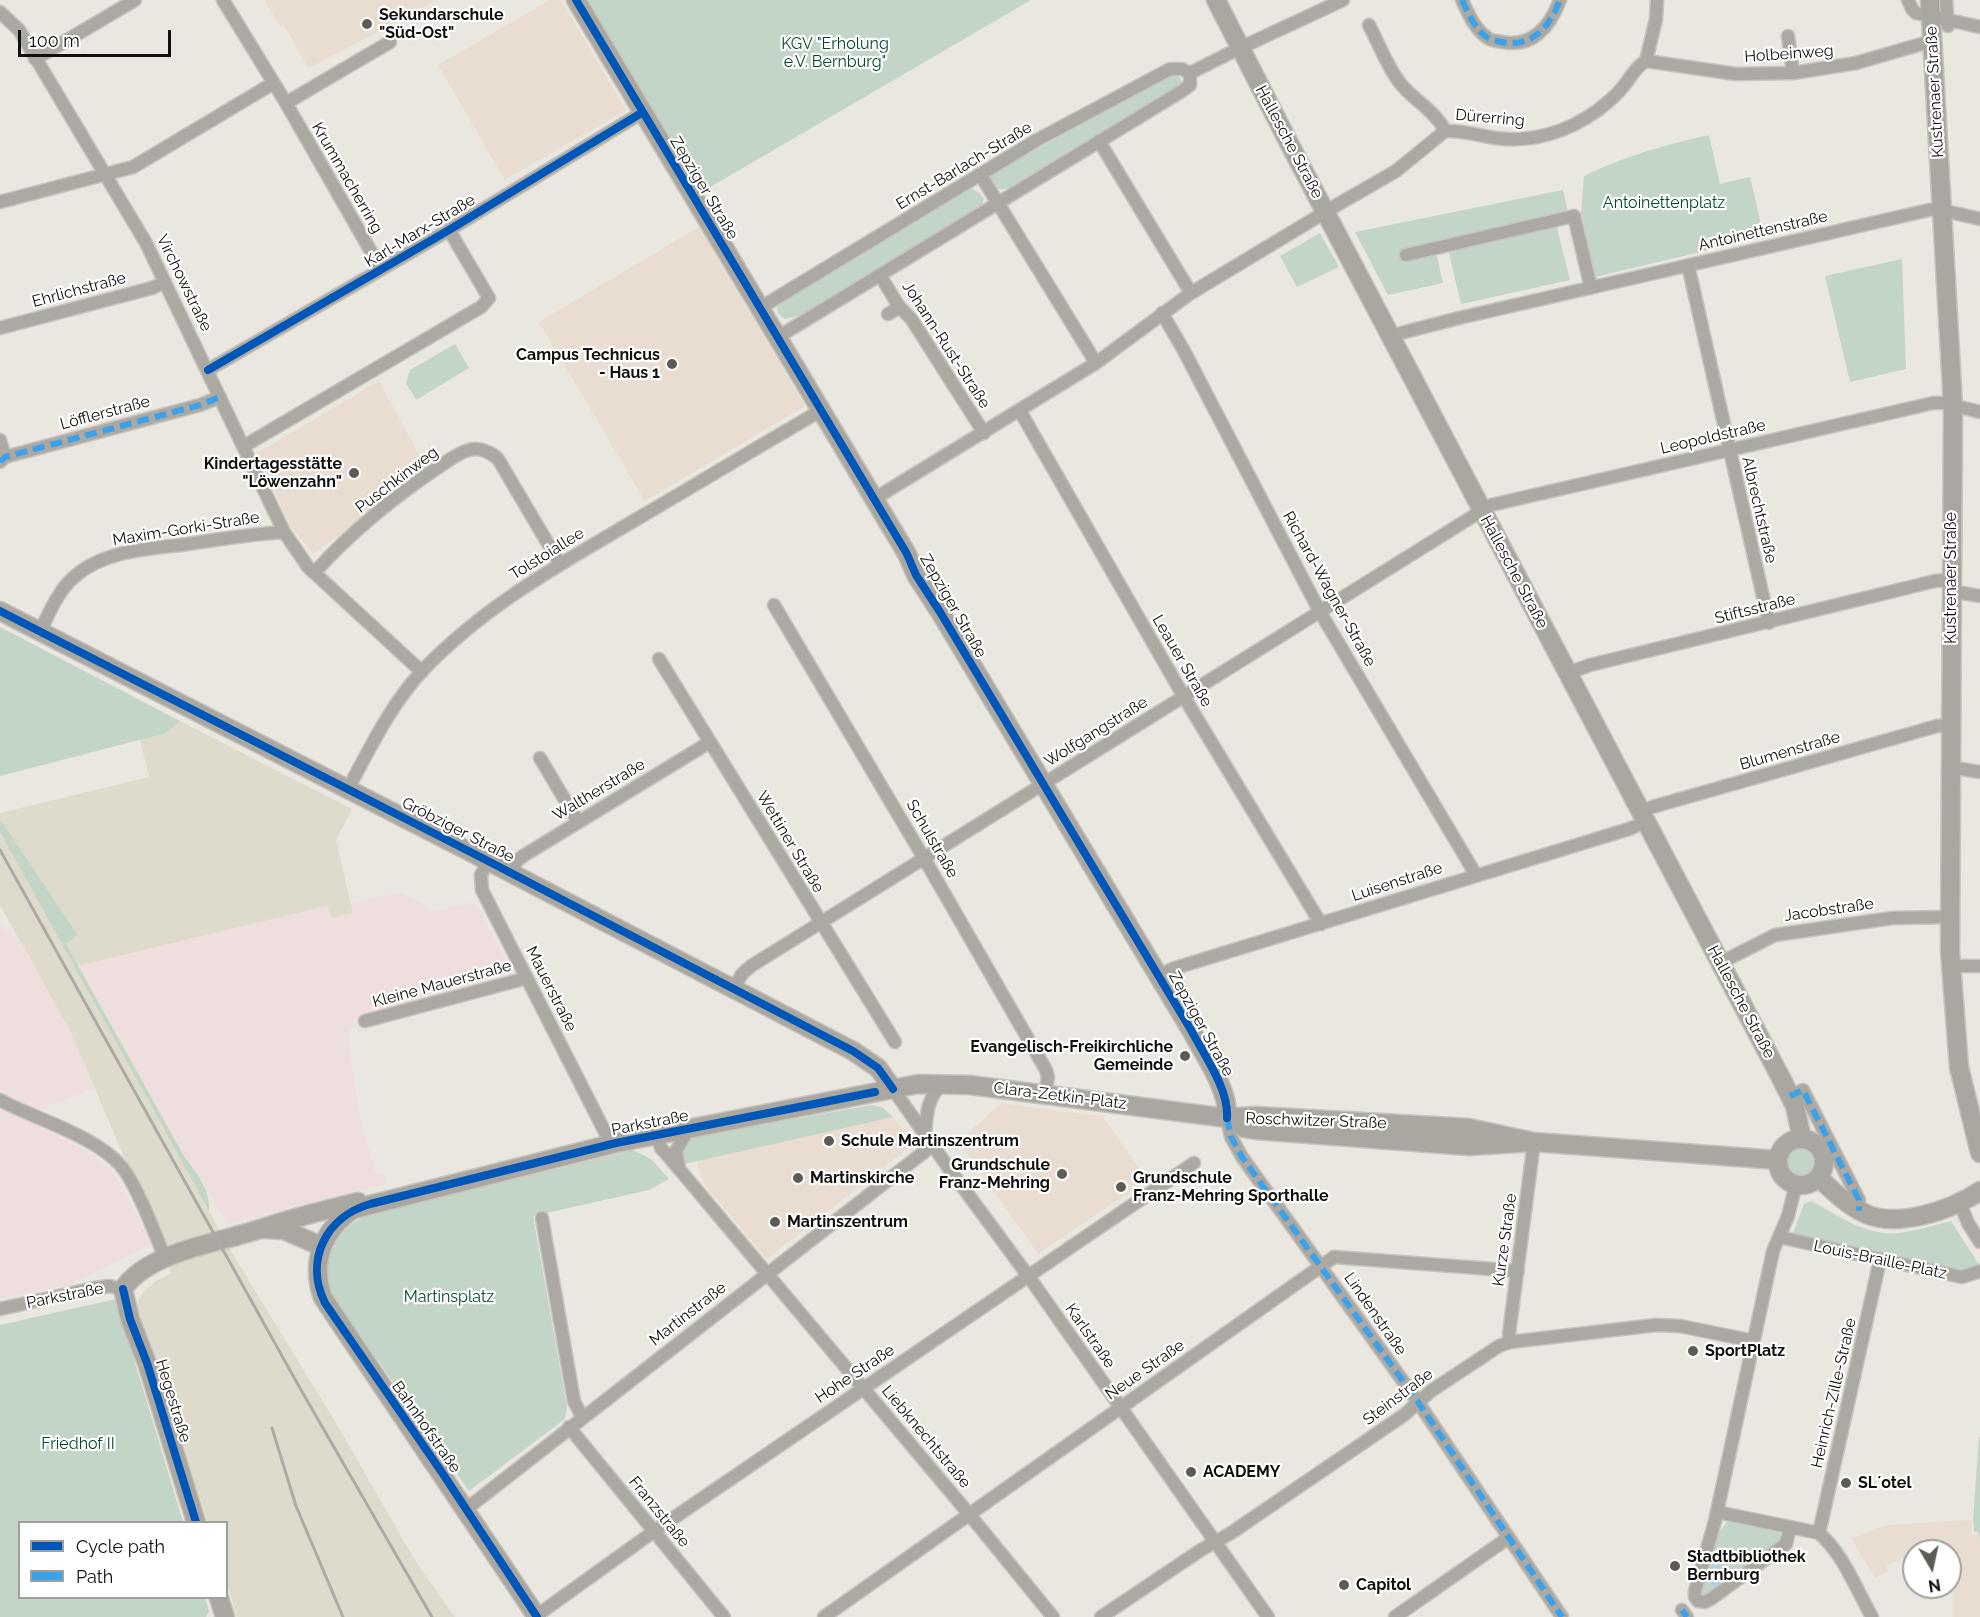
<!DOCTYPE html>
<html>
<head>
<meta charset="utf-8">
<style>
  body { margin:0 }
  #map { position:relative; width:1980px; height:1617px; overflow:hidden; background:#eae7e0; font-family:Raleway,sans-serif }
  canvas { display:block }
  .legend { position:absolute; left:18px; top:1521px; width:210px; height:78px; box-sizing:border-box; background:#fff; border:2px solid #a09f9e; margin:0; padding:8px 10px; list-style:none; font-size:18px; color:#12100c }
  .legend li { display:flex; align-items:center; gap:12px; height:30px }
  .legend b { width:30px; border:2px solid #a09f9e }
  .north { position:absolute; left:1902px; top:1539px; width:60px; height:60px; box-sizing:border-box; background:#fff; border:2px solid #a09f9e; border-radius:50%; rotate:171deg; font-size:16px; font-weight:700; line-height:24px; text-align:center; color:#12100c }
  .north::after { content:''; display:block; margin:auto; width:21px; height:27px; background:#5e5b56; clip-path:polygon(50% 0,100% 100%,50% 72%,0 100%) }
  .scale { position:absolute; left:18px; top:30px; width:153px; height:27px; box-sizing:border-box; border:3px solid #12100c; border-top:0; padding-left:8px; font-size:18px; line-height:21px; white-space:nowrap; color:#12100c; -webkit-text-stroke:4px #fff; paint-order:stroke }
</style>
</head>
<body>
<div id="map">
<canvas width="1980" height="1617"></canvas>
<ul class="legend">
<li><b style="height:8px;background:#0057b8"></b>Cycle path</li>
<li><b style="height:8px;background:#3da1e9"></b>Path</li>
</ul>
<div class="north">N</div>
<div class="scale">100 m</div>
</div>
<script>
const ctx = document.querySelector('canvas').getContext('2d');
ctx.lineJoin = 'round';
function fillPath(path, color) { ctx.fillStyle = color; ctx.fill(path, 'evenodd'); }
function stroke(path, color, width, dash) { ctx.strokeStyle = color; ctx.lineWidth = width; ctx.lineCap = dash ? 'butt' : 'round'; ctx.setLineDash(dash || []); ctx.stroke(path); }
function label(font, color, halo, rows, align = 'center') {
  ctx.font = font + ' Raleway,sans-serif'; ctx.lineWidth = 4.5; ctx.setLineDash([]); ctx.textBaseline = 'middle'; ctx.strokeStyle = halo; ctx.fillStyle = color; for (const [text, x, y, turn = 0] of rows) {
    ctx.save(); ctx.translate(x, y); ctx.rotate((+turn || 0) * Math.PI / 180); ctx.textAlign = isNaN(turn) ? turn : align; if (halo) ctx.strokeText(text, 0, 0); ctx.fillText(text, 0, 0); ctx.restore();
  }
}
fillPath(new Path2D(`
  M180 721 352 809 336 840 353 913 331 918 327 906 78 966 66 944 78 935 0 819V813L149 777 140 739 166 732Z
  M0 832 232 1253 339 1428 416 1562 455 1617H237L227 1583 226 1522H208L138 1309V1300L146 1289 156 1281 171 1273 157 1234 71 1033 0 905Z`), '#dedacc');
fillPath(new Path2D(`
  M397 892 421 903 430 912 474 902 513 973 364 1014 354 1021 348 1037 358 1108 376 1175 384 1173 387 1183 227 1224 198 1173 185 1158 78 966 327 906 332 918 353 913 351 904Z
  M0 925 22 943 71 1033 94 1089 33 1111 0 1094Z
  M0 1105 95 1156 111 1169 152 1243 70 1285 0 1298Z`), '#eededd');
fillPath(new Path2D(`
  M265 0H434L432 3 309 68 283 24 280 26Z
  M550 0H561L626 110 505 180 438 65Z
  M699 227 805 406 645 501 539 322Z
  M379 381 428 472 313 554 291 527 257 453Z
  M1002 1103 1103 1117 1147 1180 1038 1254 959 1141Z
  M893 1117 913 1144 767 1259 705 1185 696 1160Z
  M1972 1520V1535L1977 1534 1980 1542V1617H1953V1592L1922 1600 1919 1587H1950V1551H1914V1555L1913 1554 1886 1566 1888 1572 1875 1578 1851 1538 1887 1525Z`), '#e9dcd1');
fillPath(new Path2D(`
  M587 0H1031L700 193Z
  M1169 74H1178L1182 82 1179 88 1015 185C1005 190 999 192 990 184V176Z
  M1709 135 1720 184 1750 177 1764 237 1595 277 1581 213 1584 176C1628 155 1662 146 1709 135Z
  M970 188 980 193 984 199 982 205 977 209 803 315 785 319 779 315 777 308 779 301Z
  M1563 190 1568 212 1434 243 1443 283 1388 295 1355 232Z
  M1556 224 1570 280 1461 304 1448 249Z
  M1320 233 1339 267 1297 287 1280 256Z
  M1902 259 1906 369 1850 382 1825 276Z
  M455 344 469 368 416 400 406 383 410 370Z
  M0 627 180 721 166 733 0 776Z
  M0 819 78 935 66 944 185 1158C198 1173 210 1190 209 1211L0 832Z
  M872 1105 882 1107 893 1117 684 1164 682 1151 691 1140 698 1136Z
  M1786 1162a15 15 0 1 1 30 0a15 15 0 1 1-30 0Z
  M633 1150 651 1159 669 1179 649 1190 533 1216 567 1407 565 1419 469 1491 334 1298C331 1291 326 1282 326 1275 324 1248 342 1229 363 1217Z
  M1811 1201C1838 1215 1867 1237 1899 1233 1917 1231 1934 1225 1951 1221L1979 1265 1967 1272 1792 1236 1804 1204Z
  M116 1299 183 1522H20V1598H205L209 1611 206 1617H0V1325Z
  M1979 1437H1980V1540L1978 1532H1974L1973 1520Z
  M1734 1521 1780 1533 1782 1538V1542L1710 1593 1704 1596 1700 1594 1699 1590 1719 1532 1727 1522Z`), '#c2d5c6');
fillPath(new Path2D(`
  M1707 1576a10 10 0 1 1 20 0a10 10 0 1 1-20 0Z`), '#acd1e4');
const street = new Path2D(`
  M223 0 286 103 381 269
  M1462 0C1468 13 1475 30 1488 38 1491 41 1498 41 1502 42 1533 48 1550 26 1560 0
  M1908 0 1912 9 1916 13 1980 27
  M1946 0 1948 26
  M0 12 19 30 146 243 284 532
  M1369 25C1379 44 1387 66 1400 83 1414 101 1436 111 1445 131
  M1788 36 1793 73
  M35 59 135 0
  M1646 61 1736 74 1793 73 1856 63 1932 41
  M1190 73 1240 48 1343 0
  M286 103 390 42
  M1445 131C1462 130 1477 135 1495 138 1532 143 1568 132 1598 110 1607 103 1615 97 1622 88 1630 79 1635 67 1646 61L1656 19 1657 0
  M1099 141 1191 293
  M980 174 1096 363
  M0 202 133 167 272 84
  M1406 255 1574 216 1591 288
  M1688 265 1769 623
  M880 275 898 305 912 320 984 433
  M760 308 1037 140 1170 69H1182L1190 73
  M1162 313 1183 349 1320 612 1476 875
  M888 314 900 307
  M0 328 152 288 165 282
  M778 337 1182 91 1190 85V73
  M1391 337 1401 333 1459 318 1929 210 1937 209 1980 219
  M208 370 449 230 643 112
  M1020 411 1184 697 1321 924
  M0 440 5 457
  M244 446 481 307 489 298 449 230
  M0 462 5 457 200 405 220 397
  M874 499 1096 363 1191 293 1337 205 1396 171 1445 131
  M315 572C350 533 393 498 437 468 447 462 457 453 469 450 479 447 491 452 498 459L560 564
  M1951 591 1980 596
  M774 605 925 860 1046 1070 1048 1077 1045 1094
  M40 632C49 613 58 591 74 577 104 550 150 549 188 544 220 539 252 534 284 532L308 567 422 672
  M659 659 895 1042
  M1568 673 1590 665 1935 581 1951 580
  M540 758 578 822
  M1950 767 1980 772
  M348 789C370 748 391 704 423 670 486 604 564 562 642 516 702 481 761 445 822 410
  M1641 812 1652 807 1937 726 1950 725
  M488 861 481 875 482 890 605 1132 616 1143
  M510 872 517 861 523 856 710 742
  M1720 963 1775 935 1892 918 1949 917
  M1950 966H1980
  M1158 975 1175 968 1629 829 1646 822
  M734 988 742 974 751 966 1491 505 1933 403H1943L1980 412
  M365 1021 527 978
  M893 1089 950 1170 1029 1277 1268 1617
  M1790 1096 1803 1090 1859 1200V1211
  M0 1100C35 1119 96 1136 121 1166 137 1185 155 1234 165 1258
  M1227 1118 1231 1137 1242 1157 1418 1402 1562 1617
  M925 1133C927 1110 927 1101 942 1083
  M657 1135 661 1148 669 1157 969 1514 1053 1617
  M679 1168 676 1151 689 1128
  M1960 1203 1968 1223 1980 1242
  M542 1218 574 1401 582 1417
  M1779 1237 1962 1277 1980 1271
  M0 1309 95 1288 109 1286 123 1289
  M1510 1342 1509 1334 1534 1142
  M569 1427 724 1617
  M465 1510 933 1145
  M1717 1512 1819 1533C1844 1555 1856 1589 1872 1617
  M1790 1528 1786 1544 1711 1599 1705 1602 1698 1601 1695 1597V1591L1715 1521 1773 1251 1788 1216 1796 1184
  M1819 1533 1880 1260
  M1682 1610 1687 1617
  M536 1616 653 1532 1194 1163
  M824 1617 1334 1257 1518 1271
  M1101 1617 1201 1550 1231 1533 1404 1415 1431 1391 1499 1346 1510 1342 1656 1325 1680 1326 1754 1341
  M1395 1617 1508 1538`);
const secondary = new Path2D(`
  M576 0 907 554 916 575 940 612 1191 1030C1204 1055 1229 1089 1227 1118
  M1216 0 1290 145 1781 1078 1795 1106 1802 1139
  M1930 0 1953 406 1950 951 1959 1067 1980 1153
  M0 611 488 861 853 1051 878 1068 893 1089
  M1231 1120 1244 1128 1256 1130 1469 1146 1534 1142 1778 1160
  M1778 1162a23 23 0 1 1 46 0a23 23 0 1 1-46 0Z
  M1818 1177C1832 1190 1848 1206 1866 1214 1899 1228 1951 1210 1980 1191
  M264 1229 284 1230 321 1246
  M196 1522 147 1363 130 1319 123 1289C149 1251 219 1243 260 1229 292 1218 325 1210 358 1202
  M219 1598 225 1617
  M537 1617 323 1298C310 1262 323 1229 354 1209L616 1143 918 1084 970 1085 1227 1118 1256 1116 1469 1128 1534 1142`);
stroke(street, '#c7c4bf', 15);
stroke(secondary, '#c7c4bf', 21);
stroke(street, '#aca9a2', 12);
stroke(secondary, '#aaa7a0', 18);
stroke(new Path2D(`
  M0 850 301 1390 432 1617
  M272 1428 296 1506 343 1617`), '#acaaa4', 3);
stroke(new Path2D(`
  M1462 0C1468 13 1475 30 1488 38 1491 41 1498 41 1502 42 1533 48 1550 26 1560 0
  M0 462 5 457 200 405 220 397
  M1790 1096 1803 1090 1859 1200V1211
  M1227 1118 1231 1137 1242 1157 1418 1402 1562 1617
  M1682 1610 1687 1617`), '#3da1e9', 6, [12, 6]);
stroke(new Path2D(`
  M576 0 907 554 916 575 940 612 1191 1030C1204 1055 1229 1089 1227 1118
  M208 370 449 230 643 112
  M0 611 488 861 853 1051 878 1068 893 1089
  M123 1289 130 1319 147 1363 196 1522
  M537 1617 443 1474 325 1303C304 1260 326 1217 370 1204L616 1143 875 1092`), '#0057b8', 8);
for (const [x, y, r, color] of [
  [367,24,6,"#5e5b56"],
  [672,364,6,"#5e5b56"],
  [354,473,6,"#5e5b56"],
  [1185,1056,6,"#5e5b56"],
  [829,1141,6,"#5e5b56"],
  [1062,1174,6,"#5e5b56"],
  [798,1178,6,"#5e5b56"],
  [1121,1187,6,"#5e5b56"],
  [775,1222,6,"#5e5b56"],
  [1693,1351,6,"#5e5b56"],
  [1191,1472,6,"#5e5b56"],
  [1846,1483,6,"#5e5b56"],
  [1675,1566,6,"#5e5b56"],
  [1344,1585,6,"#5e5b56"]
]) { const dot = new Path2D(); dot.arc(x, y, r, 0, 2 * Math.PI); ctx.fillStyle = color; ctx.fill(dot); stroke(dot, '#fff', 2); }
label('bold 16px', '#12100c', '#fff', [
  ["Sekundarschule",379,15],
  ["\"Süd-Ost\"",379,33],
  ["Campus Technicus",660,355,"right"],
  ["- Haus 1",660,373,"right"],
  ["Kindertagesstätte",342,464,"right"],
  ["\"Löwenzahn\"",342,482,"right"],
  ["Evangelisch-Freikirchliche",1173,1047,"right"],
  ["Gemeinde",1173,1065,"right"],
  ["Schule Martinszentrum",841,1141],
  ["Grundschule",1050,1165,"right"],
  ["Franz-Mehring",1050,1183,"right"],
  ["Martinskirche",810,1178],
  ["Grundschule",1133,1178],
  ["Franz-Mehring Sporthalle",1133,1196],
  ["Martinszentrum",787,1222],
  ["SportPlatz",1705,1351],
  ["ACADEMY",1203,1472],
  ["SL´otel",1858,1483],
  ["Stadtbibliothek",1687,1557],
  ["Bernburg",1687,1575],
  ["Capitol",1356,1585]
], 'left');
label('16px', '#04482b', '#fff', [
  ["KGV \"Erholung",835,44],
  ["e.V. Bernburg\"",835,62],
  ["Antoinettenplatz",1664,203],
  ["Martinsplatz",449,1297],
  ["Friedhof II",78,1444]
]);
label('16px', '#12100c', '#fff', [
  ["Holbeinweg",1789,54,-4],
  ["Kustrenaer Straße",1935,92,-93],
  ["Dürerring",1490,118,5],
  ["Hallesche Straße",1289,142,62],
  ["Ernst-Barlach-Straße",964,166,-31],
  ["Krummacherring",347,178,60],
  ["Zepziger Straße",704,188,59],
  ["Karl-Marx-Straße",420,231,-31],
  ["Antoinettenstraße",1763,231,-13],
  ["Virchowstraße",184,283,64],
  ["Ehrlichstraße",79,290,-15],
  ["Johann-Rust-Straße",946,345,57],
  ["Löfflerstraße",105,413,-15],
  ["Leopoldstraße",1713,437,-13],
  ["Puschkinweg",397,480,-37],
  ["Albrechtstraße",1759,510,77],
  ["Maxim-Gorki-Straße",186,529,-9],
  ["Tolstoiallee",547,554,-32],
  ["Hallesche Straße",1514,572,62],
  ["Kustrenaer Straße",1951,578,-90],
  ["Richard-Wagner-Straße",1329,589,61],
  ["Zepziger Straße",953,606,60],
  ["Stiftsstraße",1755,609,-14],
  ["Leauer Straße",1182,661,60],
  ["Wolfgangstraße",1096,732,-32],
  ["Blumenstraße",1790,751,-16],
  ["Waltherstraße",599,790,-31],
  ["Gröbziger Straße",458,830,27],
  ["Schulstraße",932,839,60],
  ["Wettiner Straße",790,842,59],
  ["Luisenstraße",1397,882,-18],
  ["Jacobstraße",1829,910,-8],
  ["Kleine Mauerstraße",442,984,-15],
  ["Mauerstraße",551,989,63],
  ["Hallesche Straße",1741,1002,62],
  ["Zepziger Straße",1201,1024,61],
  ["Clara-Zetkin-Platz",1060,1096,7],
  ["Roschwitzer Straße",1316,1121,2],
  ["Parkstraße",650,1123,-11],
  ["Kurze Straße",1505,1240,-82],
  ["Louis-Braille-Platz",1880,1260,12],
  ["Parkstraße",65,1296,-11],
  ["Martinstraße",688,1314,-38],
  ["Lindenstraße",1375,1314,55],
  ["Karlstraße",1090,1336,55],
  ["Neue Straße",1145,1370,-35],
  ["Hohe Straße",855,1374,-34],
  ["Heinrich-Zille-Straße",1834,1393,-77],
  ["Steinstraße",1398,1397,-37],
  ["Hegestraße",173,1401,73],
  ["Bahnhofstraße",426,1427,55],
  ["Liebknechtstraße",926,1437,50],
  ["Franzstraße",659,1512,51]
]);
</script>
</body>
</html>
